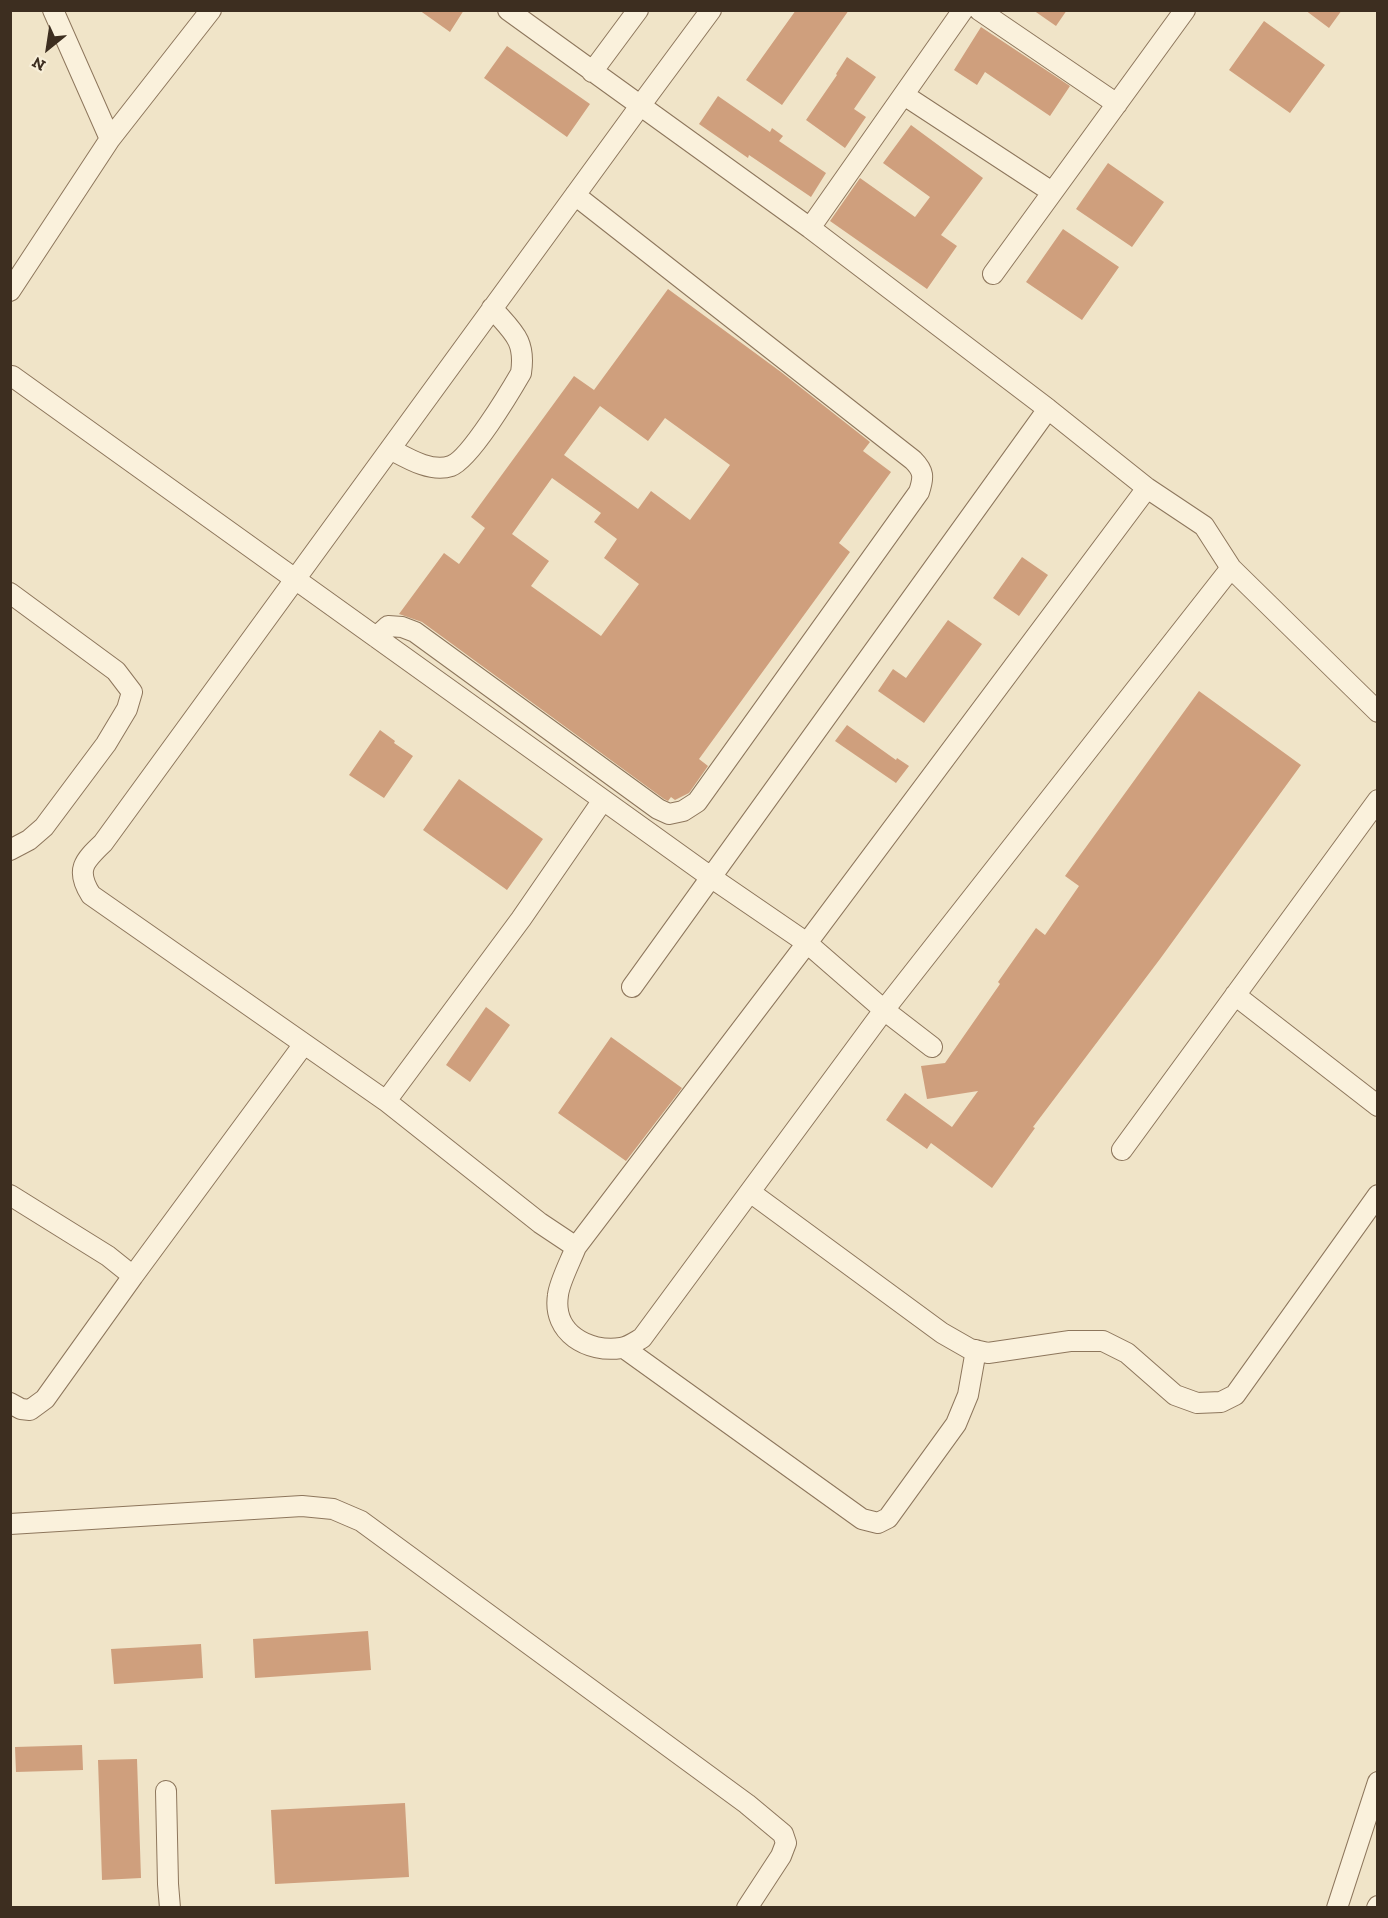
<!DOCTYPE html>
<html>
<head>
<meta charset="utf-8">
<style>
  body { margin:0 }
  #map { position:relative; width:1388px; height:1918px; overflow:hidden; background:#f0e4c8; font-family:"Zilla Slab",serif }
  canvas { display:block }
  .frame { position:absolute; inset:0; border:12px solid #3d2e20; pointer-events:none }
  .north { position:absolute; left:18px; top:18px; width:60px; height:60px; -webkit-text-stroke:4px #f7eed8; paint-order:stroke; rotate:210deg; font-size:16px; font-weight:700; line-height:24px; text-align:center; color:#3d2e20 }
  .north::after { content:''; display:block; margin:auto; width:21px; height:27px; background:#3d2e20; clip-path:polygon(50% 0,100% 100%,50% 72%,0 100%) }
</style>
</head>
<body>
<div id="map">
<canvas width="1388" height="1918"></canvas>
<div class="frame"></div>
<div class="north">N</div>
</div>
<script>
const ctx = document.querySelector('canvas').getContext('2d');
ctx.lineJoin = 'round';
function fillPath(path, color) { ctx.fillStyle = color; ctx.fill(path, 'evenodd'); }
function stroke(path, color, width, dash) { ctx.strokeStyle = color; ctx.lineWidth = width; ctx.lineCap = dash ? 'butt' : 'round'; ctx.setLineDash(dash || []); ctx.stroke(path); }
fillPath(new Path2D(`
  M419 10H464L450 32Z
  M796 10H849L782 105 746 80Z
  M1033 10H1067L1056 26Z
  M1305 10H1342L1329 28Z
  M1264 21 1325 65 1290 113 1229 70Z
  M981 27 1070 86 1050 116 985 72 977 85 954 70Z
  M507 46 590 104 567 137 484 78Z
  M847 57 876 77 854 109 866 117 845 148 806 120 837 75 836 74Z
  M718 96 770 132 772 128 783 136 779 141 826 173 811 197 749 155 748 158 699 124Z
  M911 125 983 178 941 235 957 246 927 289 830 221 860 178 915 217 930 197 883 163Z
  M1108 163 1164 202 1132 247 1076 209Z
  M1063 229 1119 267 1082 320 1026 282Z
  M668 289 781 372 870 442 863 451 891 472 839 543 850 552 699 759 708 766 689 793 675 800 671 797 668 801 664 799 422 622 399 614 444 553 459 564 485 528 471 517 574 376 594 390ZM600 406 648 441 665 418 730 465 690 520 651 491 638 509 564 455ZM552 478 601 513 594 522 617 539 604 558 639 584 601 636 531 586 549 561 512 534Z
  M1022 557 1048 575 1019 616 993 598Z
  M948 620 982 644 924 723 878 691 893 669 906 678Z
  M1199 691 1301 765 1160 959 1033 1127 1035 1128 992 1188 931 1143 927 1149 886 1120 905 1093 952 1127 978 1091 927 1099 921 1066 945 1063 1000 984 998 982 1036 928 1045 935 1079 886 1065 876Z
  M847 725 896 760 897 758 909 766 896 783 835 741Z
  M380 730 395 741 394 743 413 756 384 798 349 775Z
  M459 779 543 839 507 890 423 830Z
  M486 1007 510 1025 470 1082 446 1065Z
  M611 1037 682 1088 626 1161 558 1113Z
  M368 1631 371 1670 255 1678 253 1639Z
  M201 1644 203 1678 114 1684 111 1649Z
  M82 1745 83 1770 16 1772 15 1747Z
  M137 1759 141 1878 102 1880 98 1760Z
  M405 1803 409 1877 275 1884 271 1810Z`), '#cf9f7d');
const minor = new Path2D(`
  M508 10 810 228 1048 409 1147 488 1204 526 1231 568 884 1010 642 1338C635 1342 628 1347 621 1348 588 1353 552 1333 558 1295 559 1283 571 1260 576 1247
  M711 10 640 106 103 843C84 861 75 870 91 895L386 1101 540 1223 576 1247 807 943 1147 488
  M979 10 1117 104
  M592 72 638 10
  M904 95 1052 192
  M110 139 211 10
  M810 228 963 10
  M993 274 1185 10
  M10 291 110 139 53 10
  M12 376 712 878 807 943 884 1010 932 1047
  M390 449C407 458 431 473 451 466 470 459 510 392 521 373 526 340 513 332 492 308
  M1231 568 1378 712
  M10 593 116 671 132 692 127 709 106 744 44 827 29 840 10 850
  M376 637 388 626 402 627 415 632 658 809 669 814 683 811 697 802 919 492C924 477 924 471 913 460L575 195
  M632 987 1048 409
  M1235 995 1378 1106
  M386 1101 521 919 603 800
  M1122 1150 1378 800
  M750 1192 942 1333 970 1349 988 1353 1070 1341H1103L1127 1353 1175 1395 1197 1403 1221 1402 1235 1395 1378 1195
  M10 1195 108 1256 133 1276 45 1399 30 1410 21 1409 10 1403
  M133 1276 304 1044
  M624 1348 862 1519 878 1523 888 1518 956 1424 968 1395 976 1350
  M10 1524 302 1506 333 1509 361 1521 747 1804 783 1834 786 1843 781 1856 747 1908
  M166 1791 168 1884 170 1908
  M1337 1908 1378 1782
  M1377 1908 1378 1906`);
stroke(minor, '#8d765c', 22);
stroke(minor, '#faf1dc', 20);
</script>
</body>
</html>
